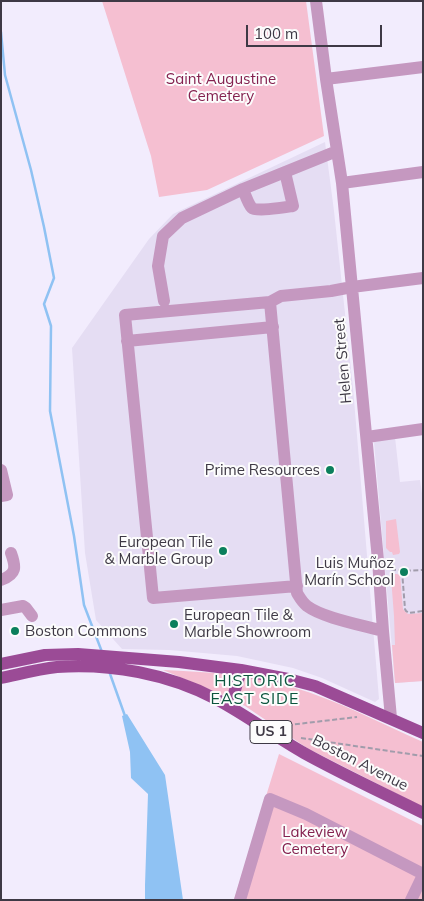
<!DOCTYPE html>
<html>
<head>
<meta charset="utf-8">
<style>
  body { margin:0 }
  #map { position:relative; width:424px; height:901px; overflow:hidden; background:#f2ecfd; font-family:Mulish,sans-serif }
  canvas { display:block }
  .frame { position:absolute; inset:0; border:2px solid #3e3945; pointer-events:none }
  .scale { position:absolute; left:246px; top:25px; width:136px; height:22px; box-sizing:border-box; border:2px solid #3e3945; border-top:0; padding-left:6px; font-size:15px; line-height:18px; white-space:nowrap; color:#3e3945; -webkit-text-stroke:4px #fcfcfc; paint-order:stroke }
</style>
</head>
<body>
<div id="map">
<canvas width="424" height="901"></canvas>
<div class="frame"></div>
<div class="scale">100 m</div>
</div>
<script>
const ctx = document.querySelector('canvas').getContext('2d');
ctx.lineJoin = 'round';
function fillPath(path, color) { ctx.fillStyle = color; ctx.fill(path, 'evenodd'); }
function stroke(path, color, width, dash) { ctx.strokeStyle = color; ctx.lineWidth = width; ctx.lineCap = dash ? 'butt' : 'round'; ctx.setLineDash(dash || []); ctx.stroke(path); }
function label(font, color, halo, rows, align = 'center') {
  ctx.font = font + ' Mulish,sans-serif'; ctx.lineWidth = 4; ctx.setLineDash([]); ctx.textBaseline = 'middle'; ctx.strokeStyle = halo; ctx.fillStyle = color; for (const [text, x, y, turn = 0] of rows) {
    ctx.save(); ctx.translate(x, y); ctx.rotate((+turn || 0) * Math.PI / 180); ctx.textAlign = isNaN(turn) ? turn : align; if (halo) ctx.strokeText(text, 0, 0); ctx.fillText(text, 0, 0); ctx.restore();
  }
}
fillPath(new Path2D(`
  M325 142 334 211 353 388 379 699 375 702 322 678 293 668 237 656 169 650 122 649 96 620 85 553 72 348 149 239 173 214Z
  M395 437 400 482 420 480 423 500V681L395 683 374 442Z`), '#e5ddf3');
fillPath(new Path2D(`
  M102 1H306L324 136 207 190 159 197 151 156Z
  M396 519 400 552 399 554 393 555 392 552H390L386 548V521Z
  M391 574H397L400 575 403 609 408 614 423 613V681L395 683 392 645H395L394 616 391 577Z
  M163 670C206 672 251 674 292 687 337 700 380 723 423 742V807L307 748 245 706 218 693Z
  M279 754 423 826V900H234Z`), '#f5bfd1');
fillPath(new Path2D(`
  M127 714 165 775 183 900H145V885L148 794 131 778 130 752 122 716Z`), '#8fc2f3');
stroke(new Path2D(`
  M1 32 5 75 31 170 44 227 54 278 44 304 51 326 50 411 74 536 84 605 102 652
  M109 671 125 716`), '#8fc2f3', 2.5);
stroke(new Path2D(`
  M391 569 402 571 423 570
  M402 571 405 609 406 611 409 613 423 611
  M280 726 357 717
  M301 738 423 756`), '#a19cab', 2, [5, 2.5]);
stroke(new Path2D(`
  M316 1 326 79 342 183 378 560 383 631 391 718
  M326 79 423 67
  M342 183 423 172
  M243 189C245 194 248 204 252 208 256 212 286 207 293 206L285 172
  M164 301 158 266 163 236 182 218 243 189 337 151
  M270 302 297 593C300 598 302 602 307 606 323 618 362 625 383 631
  M127 341 273 327
  M367 437 423 429
  M1 470 7 495 1 496
  M1 580C17 574 16 567 11 553
  M297 586 153 598 125 315 270 302 281 296 331 291 352 287 423 278
  M1 610 23 606 26 608 32 616
  M240 900 270 799 306 814 423 874
  M411 900 423 875`), '#c598c0', 12);
stroke(new Path2D(`
  M1 664 45 655 78 654 179 662 241 670 288 679 315 686 423 733
  M1 678C20 674 38 669 57 667 110 663 169 674 216 699 246 715 274 736 304 753 342 774 383 793 423 813
  M230 707 241 670`), '#9b4b96', 12);
for (const [x, y, r, color] of [
  [330,470,5,"#0b7f5c"],
  [223,551,5,"#0b7f5c"],
  [404,572,5,"#0b7f5c"],
  [174,624,5,"#0b7f5c"],
  [15,631,5,"#0b7f5c"]
]) { const dot = new Path2D(); dot.arc(x, y, r, 0, 2 * Math.PI); ctx.fillStyle = color; ctx.fill(dot); stroke(dot, '#fcfcfc', 2); }
for (const [x, y, w] of [
  [271,732,42]
]) { const box = new Path2D(); box.roundRect(x - w / 2, y - 11.5, w, 23, 4); ctx.fillStyle = '#fcfcfc'; ctx.fill(box); stroke(box, '#3e3945', 1); }
label('bold 14px', '#3e3945', null, [
  ["US 1",271,732]
]);
label('15px', '#84214f', '#fcfcfc', [
  ["Saint Augustine",221,79],
  ["Cemetery",221,96],
  ["Lakeview",315,832],
  ["Cemetery",315,849]
]);
label('15px', '#3e3945', '#fcfcfc', [
  ["Helen Street",343,361,-95],
  ["Boston Avenue",360,763,27]
]);
label('15px', '#3e3945', '#fcfcfc', [
  ["Prime Resources",320,470],
  ["European Tile",213,542],
  ["& Marble Group",213,559],
  ["Luis Muñoz",394,563],
  ["Marín School",394,580],
  ["European Tile &",184,615,"left"],
  ["Marble Showroom",184,632,"left"],
  ["Boston Commons",25,631,"left"]
], 'right');
ctx.letterSpacing = '1px';
label('16px', '#0b563e', '#fcfcfc', [
  ["HISTORIC",255,681],
  ["EAST SIDE",255,699]
]);
ctx.letterSpacing = '0px';
</script>
</body>
</html>
